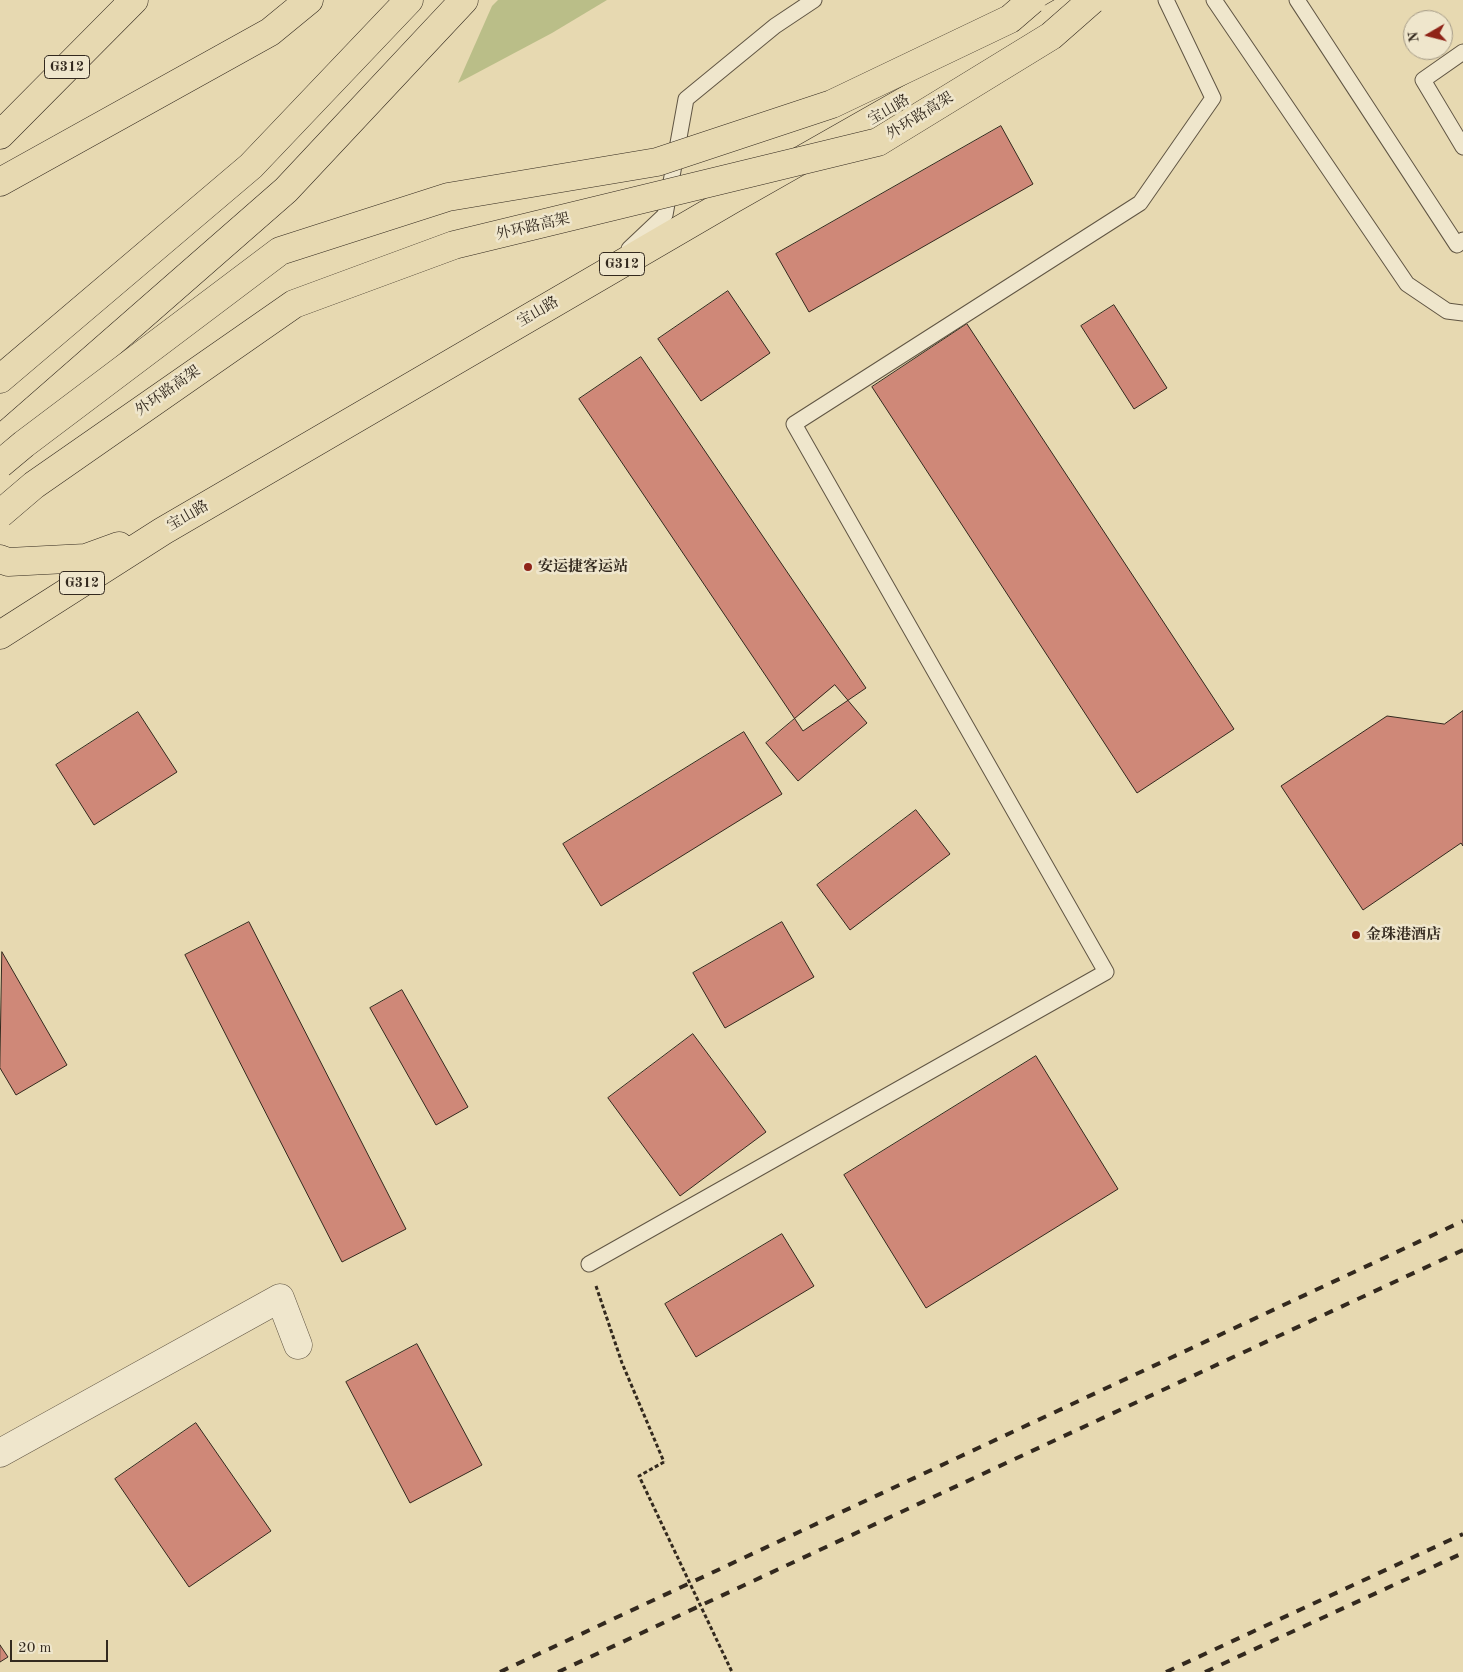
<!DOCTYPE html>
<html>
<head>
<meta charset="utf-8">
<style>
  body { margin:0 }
  #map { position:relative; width:1463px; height:1672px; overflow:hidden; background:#e7d9b1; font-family:"Old Standard TT",serif }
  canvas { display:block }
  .north { position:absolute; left:1403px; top:10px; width:50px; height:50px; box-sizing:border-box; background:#efe6cc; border:1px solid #a49a86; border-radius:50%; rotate:262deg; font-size:14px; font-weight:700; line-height:20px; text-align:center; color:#33291e }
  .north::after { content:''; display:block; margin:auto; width:18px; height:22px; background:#8f2418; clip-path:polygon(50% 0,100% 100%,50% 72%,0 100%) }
  .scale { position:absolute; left:10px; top:1640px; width:98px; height:22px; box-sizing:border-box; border:2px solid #33291e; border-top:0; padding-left:6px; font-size:15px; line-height:18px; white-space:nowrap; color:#33291e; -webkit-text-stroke:4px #efe6cc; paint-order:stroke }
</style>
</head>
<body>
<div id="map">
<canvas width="1463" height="1672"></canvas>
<div class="north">N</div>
<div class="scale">20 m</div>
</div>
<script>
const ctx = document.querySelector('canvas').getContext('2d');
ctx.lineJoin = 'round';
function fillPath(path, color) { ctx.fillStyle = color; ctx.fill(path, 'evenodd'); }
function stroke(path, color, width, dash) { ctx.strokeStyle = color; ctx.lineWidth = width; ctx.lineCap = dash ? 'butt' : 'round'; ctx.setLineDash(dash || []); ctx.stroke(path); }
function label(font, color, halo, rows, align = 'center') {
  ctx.font = font + ' "Old Standard TT","Noto Serif SC",serif'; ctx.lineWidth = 5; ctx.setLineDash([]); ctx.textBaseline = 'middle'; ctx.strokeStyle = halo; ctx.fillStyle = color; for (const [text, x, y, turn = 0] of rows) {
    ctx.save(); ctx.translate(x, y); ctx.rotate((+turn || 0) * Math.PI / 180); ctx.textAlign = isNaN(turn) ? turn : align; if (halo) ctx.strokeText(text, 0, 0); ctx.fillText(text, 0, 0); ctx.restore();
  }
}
fillPath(new Path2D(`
  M498 0H607L552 33 458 83 492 6Z`), '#babe88');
const building = new Path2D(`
  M1001 126 1033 184 809 312 776 254Z
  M728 291 770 353 701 401 658 339Z
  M1114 305 1167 388 1134 409 1081 326Z
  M967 324 1234 729 1137 793 872 387Z
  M641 357 866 688 803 731 579 399Z
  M835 685 867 723 798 781 766 743Z
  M1463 711V846L1461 843 1363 910 1281 786 1387 716 1444 724Z
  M138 712 177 772 94 825 56 765Z
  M744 732 782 794 601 906 563 844Z
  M916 810 950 854 850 930 817 885Z
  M249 922 406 1229 342 1262 185 955Z
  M782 922 814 977 725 1028 693 973Z
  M2 952 67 1065 16 1095 0 1068Z
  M402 990 468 1107 436 1125 370 1008Z
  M693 1034 766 1132 680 1196 608 1098Z
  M1036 1056 1118 1189 926 1308 844 1175Z
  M782 1234 814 1286 696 1357 665 1304Z
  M417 1344 482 1465 410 1503 346 1382Z
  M196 1423 271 1531 189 1587 115 1479Z
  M0 1645 8 1657 0 1662Z`);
fillPath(building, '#cf8878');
stroke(building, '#33291e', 1);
const service = new Path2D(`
  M1214 0 1407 284 1447 311 1463 313
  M1297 0 1457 245 1463 240
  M1463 52 1423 80 1463 147
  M629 249 665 215 686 99 775 26 814 0
  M589 1264 1106 972 794 424 1140 203 1213 98 1166 0`);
const minor = new Path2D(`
  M0 1453 280 1298 298 1345`);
const primary = new Path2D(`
  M0 135 134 0
  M0 559 8 562 86 558 119 546
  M0 635 163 531 731 200 1081 1`);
const trunk = new Path2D(`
  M0 182 270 32 309 0
  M0 379 251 166 409 0
  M0 440 286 190 464 0`);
stroke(service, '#605543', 17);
stroke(minor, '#605543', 29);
stroke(primary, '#33291e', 29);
stroke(trunk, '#33291e', 29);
stroke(new Path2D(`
  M596 1286 622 1363 664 1462`), '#33291e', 3, [4, 2.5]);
stroke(service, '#efe6cc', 15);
stroke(minor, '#efe6cc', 28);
stroke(primary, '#e7d9b1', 28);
stroke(trunk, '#e7d9b1', 28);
stroke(new Path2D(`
  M500 1672 1463 1221
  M558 1672 1463 1250
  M1166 1672 1463 1534
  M1205 1672 1463 1553`), '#33291e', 4, [9, 9]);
const trunkBridge = new Path2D(`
  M0 464 24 444 280 251 448 197 657 162 832 104 1010 19 1032 0
  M0 514 34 485 294 304 454 245 878 142 1051 36 1092 0`);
stroke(trunkBridge, '#33291e', 29, []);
stroke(new Path2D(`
  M664 1462 639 1476 732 1672`), '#33291e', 3, [4, 2.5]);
stroke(trunkBridge, '#e7d9b1', 28);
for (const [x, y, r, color] of [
  [528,567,5,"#8f2418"],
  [1356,935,5,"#8f2418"]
]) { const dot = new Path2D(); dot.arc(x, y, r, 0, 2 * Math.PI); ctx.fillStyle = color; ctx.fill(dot); stroke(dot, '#efe6cc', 2); }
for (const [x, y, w] of [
  [67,67,45],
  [622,264,45],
  [82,583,45]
]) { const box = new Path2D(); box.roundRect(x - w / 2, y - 11.5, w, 23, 4); ctx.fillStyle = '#efe6cc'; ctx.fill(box); stroke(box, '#33291e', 1); }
label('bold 14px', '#33291e', null, [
  ["G312",67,67],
  ["G312",622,264],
  ["G312",82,583]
]);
label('15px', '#33291e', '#efe6cc', [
  ["宝山路",889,110,-30],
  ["外环路高架",920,116,-32],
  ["外环路高架",533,227,-13],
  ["宝山路",538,312,-30],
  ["外环路高架",168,391,-35],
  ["宝山路",188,516,-30]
]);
label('bold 15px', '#33291e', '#efe6cc', [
  ["安运捷客运站",538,567],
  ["金珠港酒店",1366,935]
], 'left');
</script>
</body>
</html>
